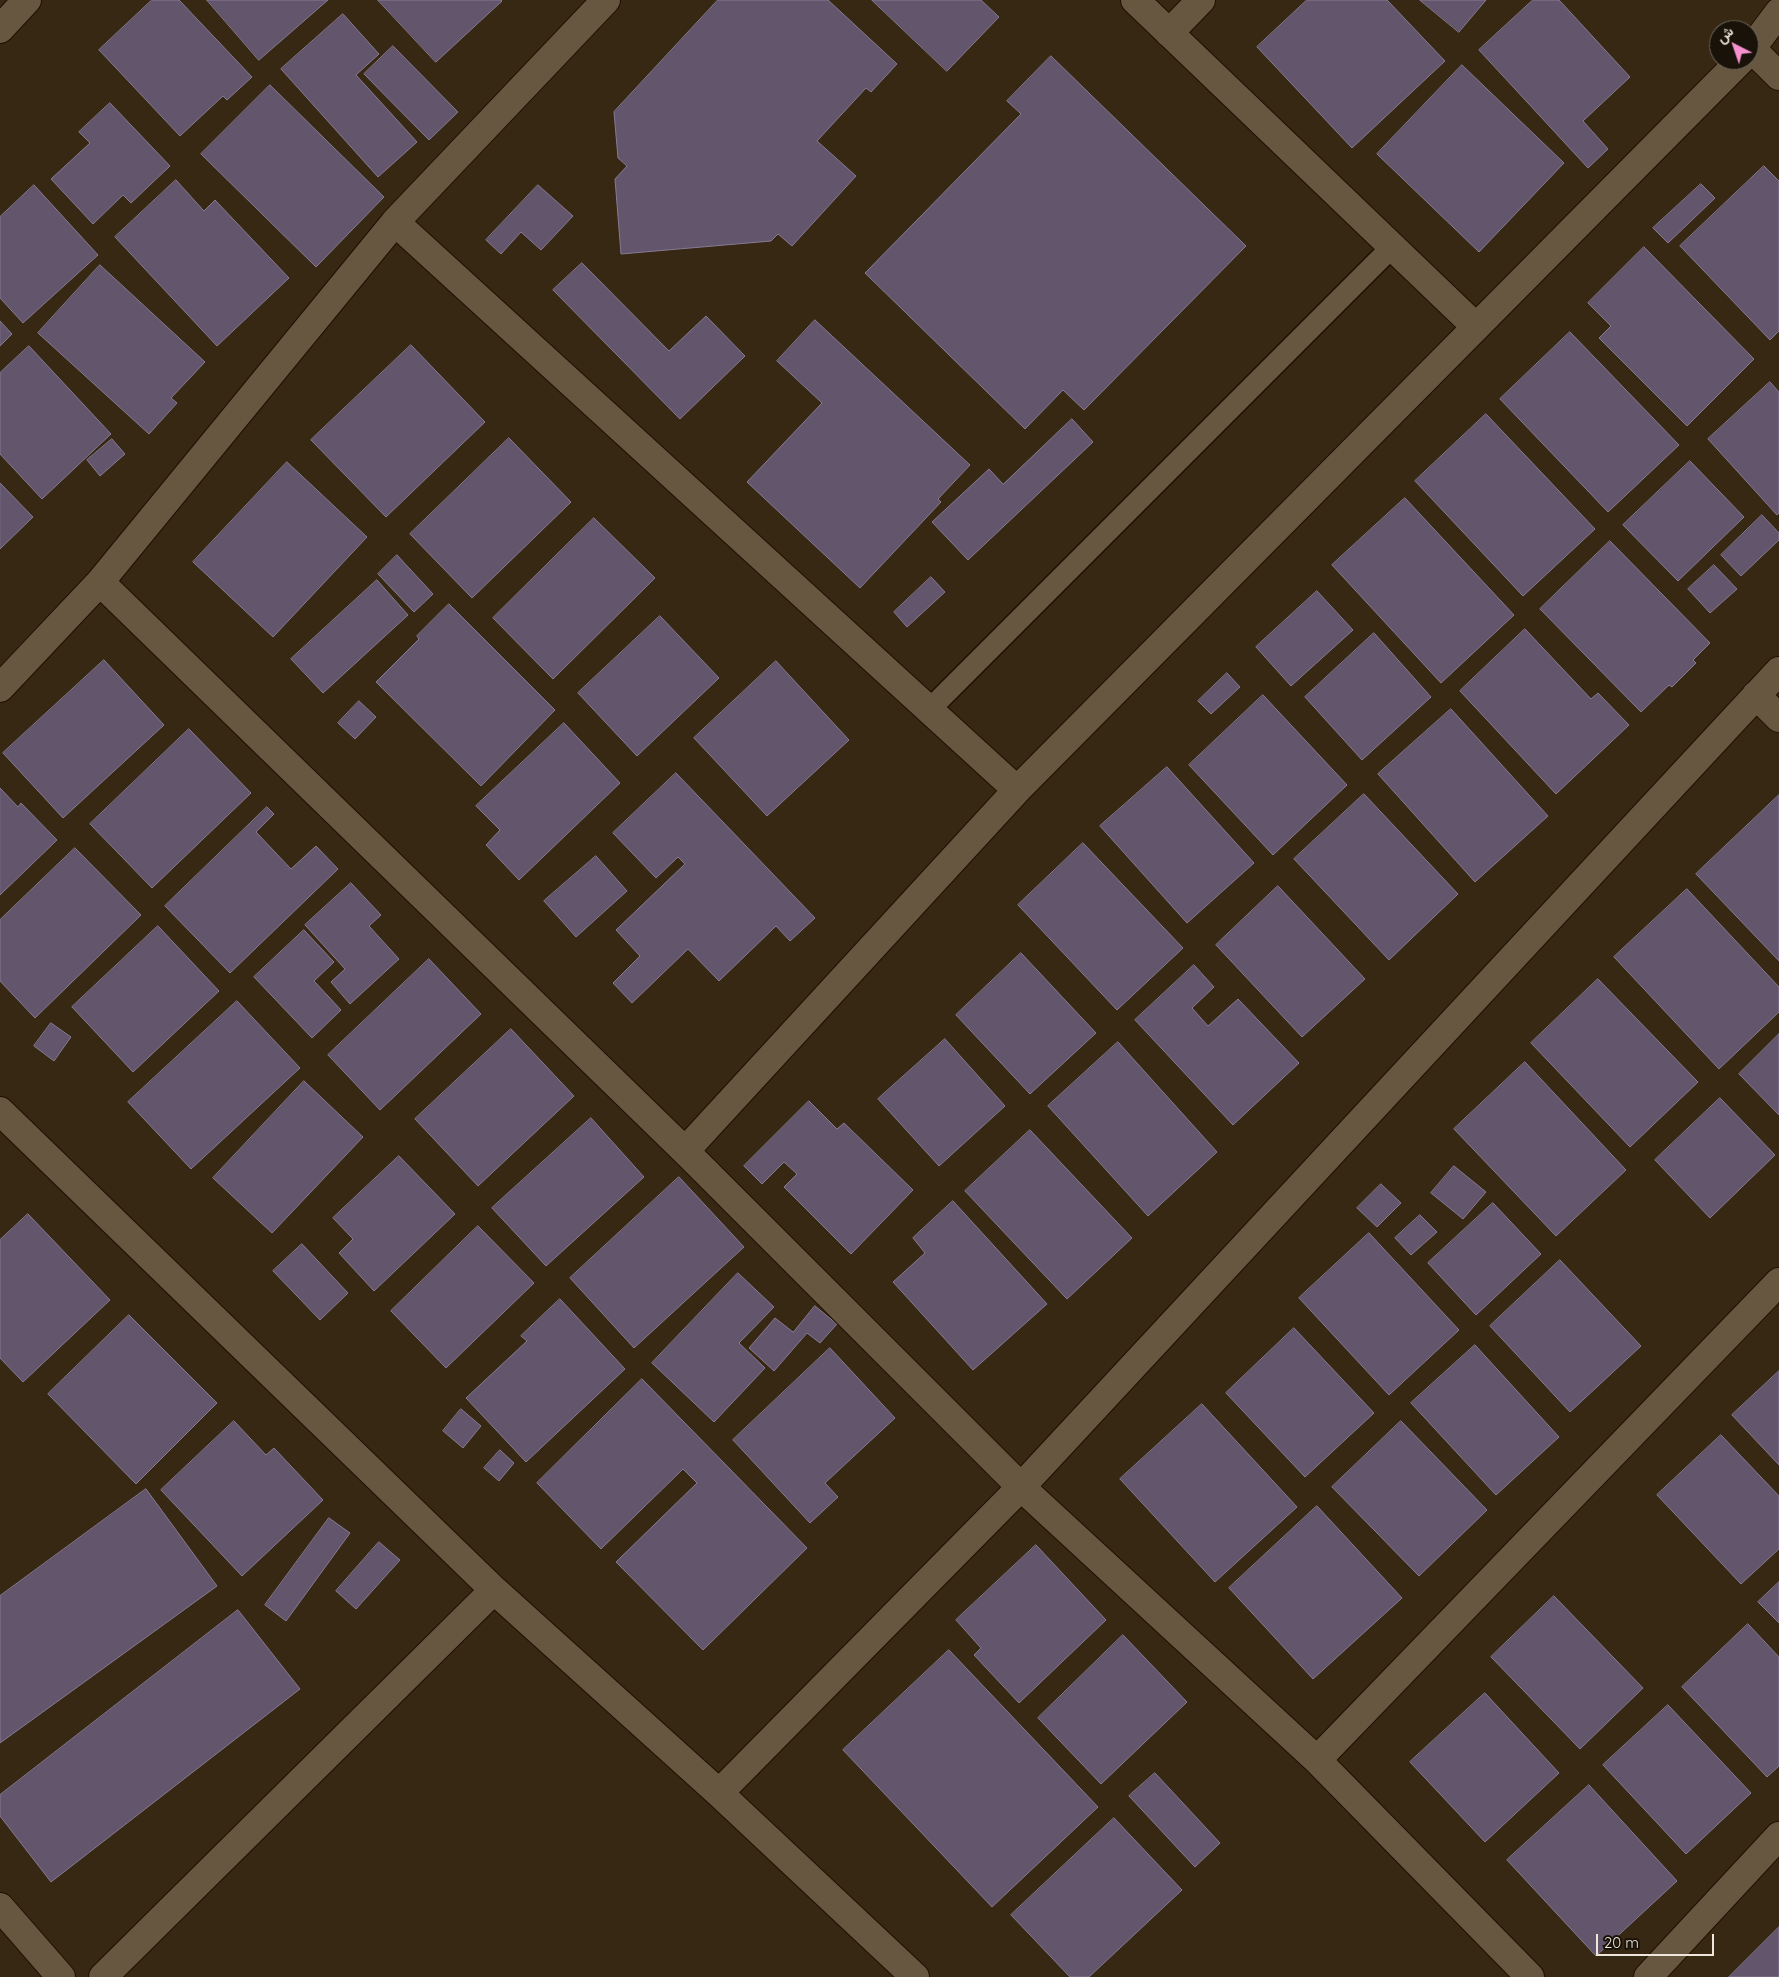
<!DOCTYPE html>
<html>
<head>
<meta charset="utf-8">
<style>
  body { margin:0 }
  #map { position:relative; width:1779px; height:1977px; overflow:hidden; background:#362813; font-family:Quicksand,Vazirmatn,sans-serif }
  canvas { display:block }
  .north { position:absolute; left:1709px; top:20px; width:50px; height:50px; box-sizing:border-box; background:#191209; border:1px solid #6f665c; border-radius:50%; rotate:319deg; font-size:14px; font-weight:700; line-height:20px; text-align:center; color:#efe5d8 }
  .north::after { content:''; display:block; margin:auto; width:18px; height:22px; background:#f790ce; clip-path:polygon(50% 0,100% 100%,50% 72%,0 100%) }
  .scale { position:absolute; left:1596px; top:1934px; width:118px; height:22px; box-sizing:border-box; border:2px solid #efe5d8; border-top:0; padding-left:6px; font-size:15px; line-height:18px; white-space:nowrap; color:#efe5d8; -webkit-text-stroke:4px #191209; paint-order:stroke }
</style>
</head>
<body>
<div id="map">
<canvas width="1779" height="1977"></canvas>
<div class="north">ش</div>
<div class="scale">20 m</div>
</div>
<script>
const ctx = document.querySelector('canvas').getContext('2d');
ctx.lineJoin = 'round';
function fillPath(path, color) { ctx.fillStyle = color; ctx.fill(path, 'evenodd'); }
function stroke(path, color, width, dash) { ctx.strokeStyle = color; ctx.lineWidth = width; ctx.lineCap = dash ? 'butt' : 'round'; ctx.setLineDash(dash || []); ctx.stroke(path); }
const building = new Path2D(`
  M152 0H179L252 77 227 100 223 96 180 136 99 50Z
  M207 0H328L259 60Z
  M378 0H501L502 1 436 62Z
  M718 0H828L897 64 871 92 866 88 817 141 856 176 792 246 778 234 771 241 621 254 615 179 627 166 618 158 614 112Z
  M872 0H981L999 17 947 71Z
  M1307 0H1387L1445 61 1352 148 1257 47Z
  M1420 0H1486L1459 32Z
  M1533 0H1559L1630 77 1583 121 1608 149 1588 168 1479 50Z
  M343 14 379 54 356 75 417 142 378 177 281 69Z
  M393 46 458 112 429 140 364 74Z
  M1051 56 1246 246 1084 410 1063 390 1025 429 865 273 1021 114 1007 101Z
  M1462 65 1564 163 1479 252 1377 154Z
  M270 85 384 197 316 267 201 154Z
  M110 103 170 166 131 203 123 195 93 224 51 179 90 143 79 132Z
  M1764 166 1779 181V331L1770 340 1680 246Z
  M176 180 204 211 215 200 289 278 217 346 115 237Z
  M1701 184 1715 198 1668 243 1653 228Z
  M34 185 98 255 23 323 0 298V217Z
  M538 185 573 216 541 250 521 232 501 254 486 240Z
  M1644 247 1754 359 1687 426 1599 338 1611 326 1588 303Z
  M582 263 669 351 706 316 745 356 680 419 553 290Z
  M100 265 205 362 171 398 177 403 149 434 38 333Z
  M815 320 970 465 938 499 941 502 860 588 747 482 822 403 777 361Z
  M0 321 12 334 0 346Z
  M1570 332 1679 445 1608 512 1500 399Z
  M411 345 485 422 386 517 311 440Z
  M29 346 111 434 42 499 0 454V373Z
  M1770 382 1779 392V513L1777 515 1708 439Z
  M1486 414 1595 529 1523 596 1415 481Z
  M1072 419 1093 442 968 560 932 522 989 469 1003 484Z
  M509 438 571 502 472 598 410 534Z
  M112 439 125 454 100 476 87 460Z
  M1690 461 1744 517 1678 581 1623 525Z
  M287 462 367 537 273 637 193 562Z
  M0 483 33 517 0 549Z
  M1405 498 1514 615 1441 683 1332 565Z
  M1762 515 1779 533V540L1741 576 1721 555Z
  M594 518 655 578 553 679 493 618Z
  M1610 541 1710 643 1693 660 1696 663 1672 687 1669 685 1641 712 1540 609Z
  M397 555 433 594 414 612 378 574Z
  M1714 565 1737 589 1710 613 1688 589Z
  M931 577 945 592 907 627 894 612Z
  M377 580 408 615 323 693 291 659Z
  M1317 591 1353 630 1291 686 1256 647Z
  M449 604 555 710 481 786 376 682 419 639 417 636Z
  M660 616 719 678 637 756 578 693Z
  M1525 629 1591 699 1598 693 1629 725 1556 794 1460 691Z
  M1374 633 1431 697 1362 760 1305 697Z
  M104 660 164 725 63 818 3 753Z
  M776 661 849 740 767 816 694 738Z
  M1227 673 1240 687 1211 714 1198 701Z
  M1263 695 1347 785 1273 855 1189 765Z
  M359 701 376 717 355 739 338 723Z
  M1451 709 1548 816 1475 882 1378 774Z
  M564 723 620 783 519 880 486 845 500 830 476 806Z
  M189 729 251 793 152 888 90 824Z
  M1167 767 1254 863 1187 923 1100 826Z
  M676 773 815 918 790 941 776 926 719 981 688 949 632 1003 613 983 640 956 616 930 685 864 678 857 656 878 613 833Z
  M0 788 18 807 21 803 57 840 0 895Z
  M1364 794 1458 894 1389 960 1294 859Z
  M1779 795V961L1696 874Z
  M267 807 274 814 256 832 291 869 316 846 338 869 230 973 165 906Z
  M1083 843 1183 948 1117 1010 1018 905Z
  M75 848 141 915 35 1018 0 981V920Z
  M596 856 627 891 576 937 544 901Z
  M351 883 381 915 369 926 399 959 350 1004 331 982 345 969 305 925Z
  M1278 886 1365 979 1302 1037 1216 945Z
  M1687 889 1779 987V1012L1719 1069 1614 957Z
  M158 926 219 991 133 1072 72 1007Z
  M304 930 334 962 314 981 341 1010 312 1038 254 977Z
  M1021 953 1096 1033 1030 1094 956 1015Z
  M429 959 481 1014 380 1110 328 1055Z
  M1194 965 1214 987 1192 1008 1208 1026 1238 999 1299 1063 1233 1125 1135 1020Z
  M1598 979 1698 1082 1630 1147 1531 1043Z
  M237 1001 300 1068 191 1169 128 1102Z
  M51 1023 71 1037 54 1061 34 1046Z
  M511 1029 574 1096 478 1186 415 1119Z
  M1779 1034V1115L1739 1074Z
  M945 1039 1005 1106 939 1166 878 1099Z
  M1118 1042 1217 1152 1148 1216 1048 1106Z
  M1525 1062 1626 1170 1556 1236 1454 1129Z
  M304 1081 363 1137 272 1233 213 1178Z
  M1720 1098 1775 1155 1710 1218 1655 1160Z
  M809 1101 837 1129 844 1123 913 1190 851 1254 784 1187 797 1174 784 1162 762 1184 744 1166Z
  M591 1118 644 1177 546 1266 492 1208Z
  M1030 1130 1132 1238 1067 1299 965 1191Z
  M399 1156 455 1214 374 1291 339 1253 353 1239 333 1218Z
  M1454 1166 1486 1192 1463 1219 1431 1193Z
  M679 1177 744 1247 634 1348 570 1278Z
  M1381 1184 1401 1203 1377 1227 1357 1208Z
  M953 1201 1047 1304 973 1370 893 1282 925 1253 913 1238Z
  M1493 1203 1541 1254 1476 1315 1428 1263Z
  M28 1214 110 1300 23 1382 0 1358V1240Z
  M1420 1215 1437 1232 1411 1255 1395 1238Z
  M478 1226 534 1283 446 1368 391 1311Z
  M1369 1233 1459 1330 1389 1395 1299 1298Z
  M302 1244 348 1293 320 1320 273 1271Z
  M1560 1260 1641 1346 1570 1412 1490 1326Z
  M738 1273 774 1307 739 1343 765 1368 714 1422 652 1363Z
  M560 1299 625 1369 526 1462 466 1398 527 1341 521 1336Z
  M815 1306 837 1324 820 1343 807 1333 774 1371 749 1348 775 1318 793 1332Z
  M129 1315 217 1403 136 1484 48 1394Z
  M1294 1328 1374 1413 1305 1477 1226 1393Z
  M1475 1345 1559 1437 1496 1495 1411 1403Z
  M830 1348 895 1418 825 1483 838 1497 810 1523 733 1440Z
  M1779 1371V1465L1732 1415Z
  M642 1379 807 1548 703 1650 616 1562 697 1483 683 1469 601 1549 537 1483Z
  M1202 1404 1297 1507 1215 1582 1120 1479Z
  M461 1409 481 1426 463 1448 443 1431Z
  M234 1421 266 1455 274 1448 323 1500 242 1576 161 1490Z
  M1401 1421 1487 1510 1419 1576 1332 1487Z
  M1721 1435 1779 1496V1549L1741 1584 1657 1495Z
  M500 1450 514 1463 499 1481 484 1468Z
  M146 1489 217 1586 0 1743V1596Z
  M1317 1506 1402 1598 1313 1679 1229 1588Z
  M329 1518 350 1533 286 1621 265 1605Z
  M379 1542 400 1560 356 1609 336 1591Z
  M1036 1545 1106 1620 1019 1703 974 1655 981 1648 956 1620Z
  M1779 1582V1623L1758 1602Z
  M1554 1596 1643 1688 1580 1749 1491 1657Z
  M238 1610 300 1689 51 1882 0 1816V1795Z
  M1748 1624 1779 1657V1766L1767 1777 1682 1687Z
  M1123 1635 1187 1702 1101 1784 1038 1718Z
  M949 1650 1098 1807 992 1907 843 1750Z
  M1485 1693 1559 1773 1485 1842 1410 1762Z
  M1668 1705 1751 1793 1686 1854 1603 1765Z
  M1155 1773 1220 1843 1195 1867 1129 1796Z
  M1589 1785 1677 1881 1596 1956 1507 1860Z
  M1114 1818 1182 1890 1089 1977H1070L1011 1915Z
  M1779 1927V1977H1729Z`);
fillPath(building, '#62556c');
stroke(building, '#877a93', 1);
const service = new Path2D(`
  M929 710 1392 247`);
const minor = new Path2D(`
  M1135 0 1476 327
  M0 29 27 0
  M1169 33 1201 0
  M1752 49 1779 76
  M1749 52 1779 12
  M395 222 1017 790
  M100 582 685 1151 1021 1487 1317 1760 1530 1977
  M0 688 100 582 395 222 606 0
  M1756 695 1779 718
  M0 1111 494 1590 719 1793 915 1977
  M685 1151 1017 790 1741 60
  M1317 1760 1779 1282
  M719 1793 1021 1487 1779 671
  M103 1977 494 1590
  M1648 1977 1779 1836`);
const tertiary = new Path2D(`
  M0 1907 61 1977`);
stroke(service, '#1e1000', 24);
stroke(minor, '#1e1000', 30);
stroke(tertiary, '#1e1000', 30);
stroke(service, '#675740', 21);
stroke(minor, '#675740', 28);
stroke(tertiary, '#675740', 28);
</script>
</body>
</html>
